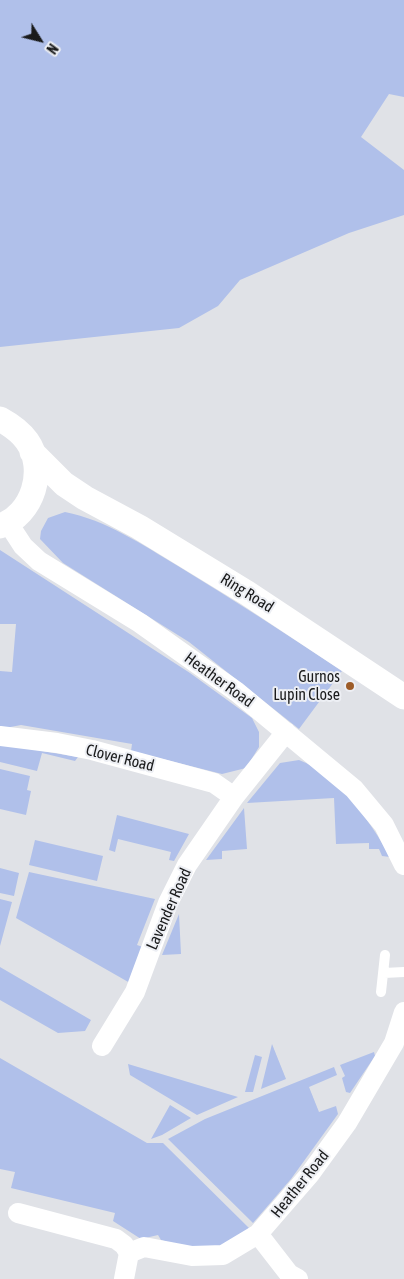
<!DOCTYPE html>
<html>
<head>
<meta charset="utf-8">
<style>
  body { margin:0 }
  #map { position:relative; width:404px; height:1279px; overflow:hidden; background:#e0e2e7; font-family:"Asap Condensed",sans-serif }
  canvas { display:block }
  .north { position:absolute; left:15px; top:15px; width:50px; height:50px; -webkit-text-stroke:4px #edeff4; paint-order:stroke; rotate:126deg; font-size:14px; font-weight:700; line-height:20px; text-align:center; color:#1a1b1c }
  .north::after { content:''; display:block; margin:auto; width:18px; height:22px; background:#1a1b1c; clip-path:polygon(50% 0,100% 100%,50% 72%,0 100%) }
</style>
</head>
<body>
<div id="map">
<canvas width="404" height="1279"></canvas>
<div class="north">N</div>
</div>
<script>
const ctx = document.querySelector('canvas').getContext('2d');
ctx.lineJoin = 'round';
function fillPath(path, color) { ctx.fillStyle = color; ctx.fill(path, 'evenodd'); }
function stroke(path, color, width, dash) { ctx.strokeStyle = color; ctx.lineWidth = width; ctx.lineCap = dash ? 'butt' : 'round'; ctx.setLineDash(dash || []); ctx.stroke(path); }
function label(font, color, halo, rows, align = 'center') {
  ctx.font = font + ' "Asap Condensed",sans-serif'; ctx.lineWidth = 4; ctx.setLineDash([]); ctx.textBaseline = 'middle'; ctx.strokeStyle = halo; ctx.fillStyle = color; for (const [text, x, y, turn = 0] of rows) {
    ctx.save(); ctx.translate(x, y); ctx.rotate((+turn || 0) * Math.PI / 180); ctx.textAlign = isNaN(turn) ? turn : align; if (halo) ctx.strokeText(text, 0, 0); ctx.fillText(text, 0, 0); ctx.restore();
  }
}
fillPath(new Path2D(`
  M0 0H404V97L389 94 361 137 404 170V215L349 233 240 280 218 306 179 328 0 347Z
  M65 512C106 520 143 545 178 566 234 600 288 635 342 671L299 729 189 642 63 563 40 539 41 531 48 518Z
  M0 550 190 673 252 718 259 732V747L246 768 222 774 131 751 132 744 21 725 0 729V671L12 672 16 624H0Z
  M0 744 78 757 75 761 42 753 37 771 0 762Z
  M299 760C337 774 372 823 390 857L382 856 379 849H369V843L336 844 334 798 247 803 280 763Z
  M0 769 30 776 27 790 31 791 26 815 0 809Z
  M244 808 247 849 222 851V859L206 860Z
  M117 815 189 834 174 861 169 860 171 852 118 839 115 852 109 850Z
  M35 840 103 856 97 881 29 865Z
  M0 868 19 873 14 896 0 893Z
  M29 872 155 899 137 945 143 947 130 983 16 918Z
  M0 899 12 902 0 946Z
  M179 914 181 954 162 955Z
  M0 967 91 1020 85 1031 58 1033 0 1000Z
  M272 1044 286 1079 261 1089Z
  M374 1052 375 1056 350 1093 346 1092 342 1078 345 1076 340 1065Z
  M255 1055 262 1057 253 1092H245Z
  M0 1058 147 1143H163L249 1228 230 1245 190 1249 161 1240 158 1235 141 1239 113 1221 115 1213 11 1188 15 1172 0 1169Z
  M128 1064 238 1097 197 1115 130 1075Z
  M334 1067 337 1075 309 1087 319 1112 336 1106 338 1114 291 1179 253 1223 168 1139 205 1119Z
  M170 1105 191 1118 162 1135 151 1139Z`), '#b0c0ea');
stroke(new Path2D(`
  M384 973 404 972
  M381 992 385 955`), '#fff', 10);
stroke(new Path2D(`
  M8 523 23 546 39 561 140 623 237 692 354 789 384 825 404 865
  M0 736 57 743 92 750 214 783 234 797
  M102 1046 135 992 168 903 187 865 234 797 286 732
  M18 1213 116 1239 124 1245 129 1253
  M258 1234 289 1274 298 1279
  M124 1279 129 1253 144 1247 192 1256 223 1255 258 1234 310 1174 347 1123 394 1043 404 1012`), '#fff', 20);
stroke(new Path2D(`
  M0 419C11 425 20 431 27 441 47 469 33 515 0 526
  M32 452 64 484 85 498 139 527 247 593 404 697`), '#fff', 25);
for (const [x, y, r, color] of [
  [350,686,5,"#9d5c28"]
]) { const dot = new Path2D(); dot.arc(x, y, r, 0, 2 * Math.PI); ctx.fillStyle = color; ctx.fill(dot); stroke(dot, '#edeff4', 2); }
label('16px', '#1a1b1c', '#edeff4', [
  ["Ring Road",247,593,32],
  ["Heather Road",219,680,36],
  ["Clover Road",120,758,14],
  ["Lavender Road",169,909,-66],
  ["Heather Road",300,1184,-51]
]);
label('16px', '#1a1b1c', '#edeff4', [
  ["Gurnos",340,677],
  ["Lupin Close",340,695]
], 'right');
</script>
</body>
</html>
